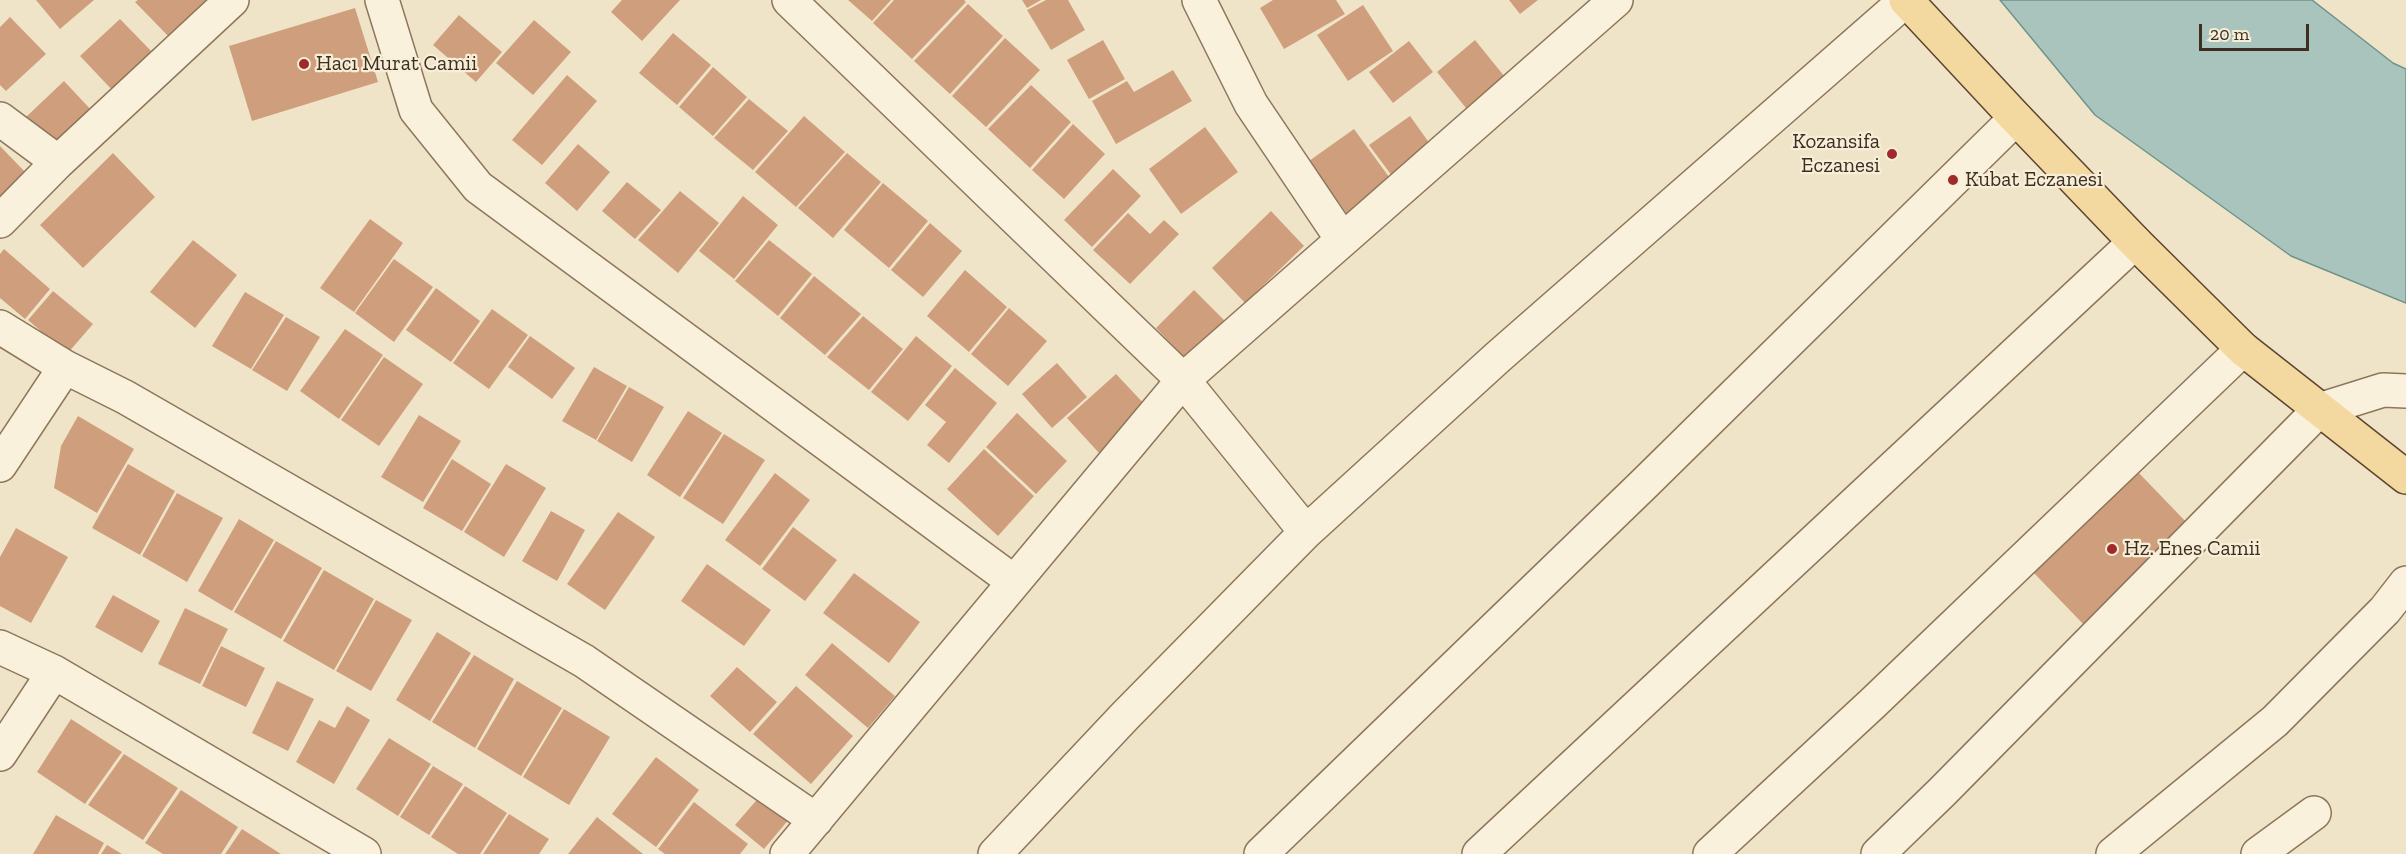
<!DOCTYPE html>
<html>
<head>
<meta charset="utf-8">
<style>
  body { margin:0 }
  #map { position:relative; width:2406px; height:854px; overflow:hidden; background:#f0e4c8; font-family:"Zilla Slab",serif }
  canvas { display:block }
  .scale { position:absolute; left:2199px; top:24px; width:110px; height:27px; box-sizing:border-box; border:3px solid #3d2e20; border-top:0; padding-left:8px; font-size:18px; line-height:21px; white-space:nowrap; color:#3d2e20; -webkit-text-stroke:4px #f7eed8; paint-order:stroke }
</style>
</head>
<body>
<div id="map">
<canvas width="2406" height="854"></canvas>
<div class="scale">20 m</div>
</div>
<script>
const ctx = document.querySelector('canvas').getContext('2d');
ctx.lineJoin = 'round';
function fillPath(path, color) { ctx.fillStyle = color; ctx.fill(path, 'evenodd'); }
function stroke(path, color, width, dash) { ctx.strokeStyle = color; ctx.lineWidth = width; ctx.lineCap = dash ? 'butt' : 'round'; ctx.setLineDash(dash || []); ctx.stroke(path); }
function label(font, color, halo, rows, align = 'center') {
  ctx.font = font + ' "Zilla Slab",serif'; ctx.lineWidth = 4.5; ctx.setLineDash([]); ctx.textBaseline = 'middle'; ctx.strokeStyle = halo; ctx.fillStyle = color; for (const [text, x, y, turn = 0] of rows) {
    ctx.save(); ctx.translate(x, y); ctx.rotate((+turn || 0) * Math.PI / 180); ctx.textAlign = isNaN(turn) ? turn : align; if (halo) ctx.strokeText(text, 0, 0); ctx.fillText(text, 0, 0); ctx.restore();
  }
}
const water = new Path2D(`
  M2000 0H2312L2393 63 2406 69V303L2291 256 2095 115Z`);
fillPath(water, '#a9c4bc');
stroke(water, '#6f938a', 1.5);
fillPath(new Path2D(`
  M36 0H94L60 29Z
  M138 0H212L171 39 135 2Z
  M622 0H680L642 41 611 12Z
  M848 0H891L872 21Z
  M894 0H964L966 2 912 59 873 23Z
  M1022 0H1041L1027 8Z
  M1046 0H1068L1085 30 1051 50 1027 10Z
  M1273 0H1336L1345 14 1284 49 1260 8Z
  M1509 0H1538L1520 14Z
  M968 4 1003 36 950 94 914 61Z
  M1363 5 1393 51 1348 81 1317 35Z
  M355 8 378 82 252 121 229 46Z
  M459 15 502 52 476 82 433 45Z
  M10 17 46 54 6 91 0 85V27Z
  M120 19 155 55 115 93 80 56Z
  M534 20 571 52 533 95 496 63Z
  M673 33 711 65 677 105 639 73Z
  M1005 38 1040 70 986 127 952 96Z
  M1103 40 1125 79 1089 99 1067 60Z
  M1475 40 1509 82 1470 113 1437 72Z
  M1409 41 1433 72 1393 103 1369 72Z
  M713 67 747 97 713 136 679 107Z
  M1173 70 1192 101 1116 144 1092 101 1127 81 1134 92Z
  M567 75 597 101 542 165 512 140Z
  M64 81 94 113 56 150 25 118Z
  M1031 85 1071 122 1030 168 988 129Z
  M749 99 788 131 753 170 714 138Z
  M804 116 845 152 796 207 755 172Z
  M1410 116 1435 151 1395 180 1369 145Z
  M1073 124 1105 154 1064 199 1032 170Z
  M1205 127 1238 172 1181 214 1149 169Z
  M1354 129 1392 181 1347 214 1309 161Z
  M578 144 610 172 577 211 545 183Z
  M0 146 27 174 0 201Z
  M113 153 155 197 83 268 40 225Z
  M847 153 881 182 833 238 798 208Z
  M1113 169 1141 196 1092 247 1064 220Z
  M627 182 661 210 635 239 602 211Z
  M883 183 928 221 889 268 844 230Z
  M680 191 719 223 678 273 638 240Z
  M743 196 778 225 734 279 699 251Z
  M1271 211 1304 246 1245 303 1212 268Z
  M1128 213 1150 234 1164 220 1179 234 1130 284 1093 250Z
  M370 219 403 243 354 312 320 288Z
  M930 223 962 251 923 297 891 270Z
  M193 240 237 275 195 328 150 292Z
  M769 240 812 274 778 316 735 281Z
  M4 249 50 289 25 319 0 298V254Z
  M394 259 433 287 394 342 355 313Z
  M965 270 1007 307 969 352 927 316Z
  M814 276 861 314 825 355 780 318Z
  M436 288 480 321 451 362 406 330Z
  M1194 290 1225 321 1187 360 1156 328Z
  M53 291 93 324 67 354 28 320Z
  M245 292 284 315 251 369 212 346Z
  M1009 308 1047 341 1008 386 971 354Z
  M492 309 528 335 489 389 453 363Z
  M863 316 903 349 869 390 827 357Z
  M286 317 320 337 287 391 252 370Z
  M345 329 383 355 339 419 300 391Z
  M530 336 575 368 552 399 508 367Z
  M916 336 952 366 908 421 871 392Z
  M384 357 423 384 379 446 341 420Z
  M1057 363 1087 397 1052 428 1022 394Z
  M594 367 627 386 596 440 562 421Z
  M955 368 997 403 949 463 927 445 946 422 925 405Z
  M1116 374 1148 408 1099 453 1067 418Z
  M629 387 664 407 632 462 597 441Z
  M688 411 722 433 680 497 647 475Z
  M1017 413 1067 461 1036 494 986 447Z
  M419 415 461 441 423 502 381 477Z
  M78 416 134 449 97 513 54 488 61 446Z
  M724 434 765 460 723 524 683 498Z
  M984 449 1034 496 998 536 947 489Z
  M452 459 491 484 462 531 423 508Z
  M128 464 175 491 140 555 92 528Z
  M506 464 546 488 504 557 464 532Z
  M2137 471 2190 526 2086 627 2033 572Z
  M775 473 810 500 760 566 725 540Z
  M177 493 223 518 187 582 142 556Z
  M551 511 585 530 557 581 522 561Z
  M618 512 655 537 605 610 567 584Z
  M239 519 274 540 232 611 198 591Z
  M793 527 837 560 805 601 762 569Z
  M16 528 68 557 31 623 0 606V557Z
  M276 541 322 568 281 639 234 612Z
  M707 564 771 610 744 646 681 601Z
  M324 570 374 599 334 670 283 641Z
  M854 573 920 622 889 663 823 613Z
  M113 595 160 621 142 653 95 627Z
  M376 600 412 620 371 691 336 671Z
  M185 608 228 629 200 684 158 664Z
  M437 632 471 653 430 721 396 700Z
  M832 643 895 696 868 728 805 675Z
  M221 646 265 668 246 707 202 686Z
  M474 655 514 679 475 748 432 722Z
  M737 667 777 702 750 732 710 696Z
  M277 681 314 699 288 751 252 733Z
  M517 681 562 708 521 776 477 749Z
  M796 686 853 736 811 784 753 734Z
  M347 706 370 720 334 784 296 762 319 720 335 728Z
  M564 709 610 737 569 805 523 777Z
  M71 719 122 752 85 804 37 772Z
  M389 738 431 764 398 816 356 789Z
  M124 754 178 788 143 840 88 805Z
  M656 757 699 790 656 847 612 814Z
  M433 766 463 784 429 835 400 817Z
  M465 786 507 813 480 854H458L431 837Z
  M181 790 238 827 221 854H163L145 843Z
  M761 795 790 818 764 849 735 825Z
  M694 802 748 844 740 854H665L658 849Z
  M509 814 549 839 539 854H483Z
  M56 815 104 843 98 854H33Z
  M597 817 643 854H568Z
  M242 829 281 854H225Z
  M107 845 122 854H101Z`), '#cf9f7d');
const minor = new Path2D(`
  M382 0 416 110 478 187 1013 581
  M789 0 1183 380 1306 532
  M1199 0 1251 104 1342 239
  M0 119 58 162
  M0 221 58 162 232 0
  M0 327 65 367 125 397 584 661 816 820
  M0 465 65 367
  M0 647 54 672 364 854
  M0 754 54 672
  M787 854 1183 380 1616 0
  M995 854 1125 716 1306 532 1498 357 1906 0
  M1261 854 1643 485 2016 118
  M1479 854 2135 242
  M1710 854 1873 703 2243 349
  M1878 854 1942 792 2319 410 2383 390 2406 391
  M2113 854 2275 721 2385 610 2406 583
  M2258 854 2314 813`);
const major = new Path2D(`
  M1906 0 2016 118 2135 242 2243 349 2406 477`);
stroke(minor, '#8d765c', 36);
stroke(major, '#5b4430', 36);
stroke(minor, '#faf1dc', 33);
stroke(major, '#f3d9a0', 33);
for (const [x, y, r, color] of [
  [304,64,6,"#9e2a2b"],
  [1892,154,6,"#9e2a2b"],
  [1953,180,6,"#9e2a2b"],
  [2112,549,6,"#9e2a2b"]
]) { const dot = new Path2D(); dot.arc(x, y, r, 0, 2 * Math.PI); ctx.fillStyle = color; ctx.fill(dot); stroke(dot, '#f7eed8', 2); }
label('21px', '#3d2e20', '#f7eed8', [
  ["Hacı Murat Camii",316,64],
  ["Kozansifa",1880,142,"right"],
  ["Eczanesi",1880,166,"right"],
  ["Kubat Eczanesi",1965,180],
  ["Hz. Enes Camii",2124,549]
], 'left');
</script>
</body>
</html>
